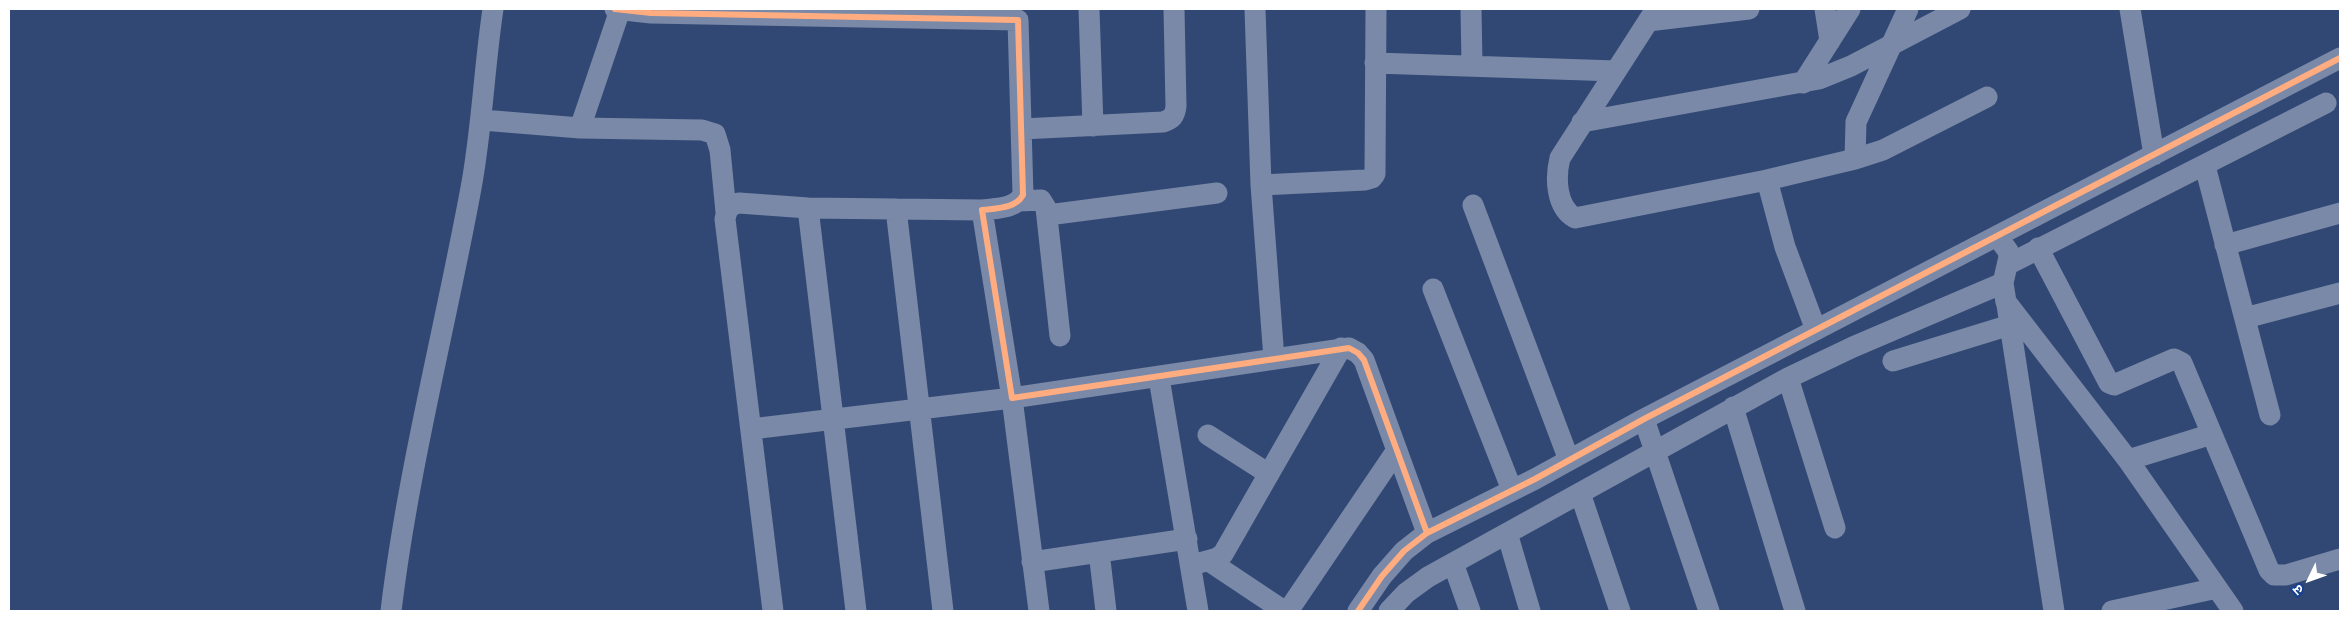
<!DOCTYPE html>
<html>
<head>
<meta charset="utf-8">
<style>
  body { margin:0 }
  #map { position:relative; width:2349px; height:620px; overflow:hidden; background:#324874; font-family:"Archivo Narrow","Noto Sans Devanagari",sans-serif }
  canvas { display:block }
  .frame { position:absolute; inset:0; border:10px solid #fff; pointer-events:none }
  .north { position:absolute; left:2284px; top:555px; width:50px; height:50px; -webkit-text-stroke:4px #17408f; paint-order:stroke; rotate:228deg; font-size:14px; font-weight:700; line-height:20px; text-align:center; color:#fff }
  .north::after { content:''; display:block; margin:auto; width:18px; height:22px; background:#fff; clip-path:polygon(50% 0,100% 100%,50% 72%,0 100%) }
</style>
</head>
<body>
<div id="map">
<canvas width="2349" height="620"></canvas>
<div class="frame"></div>
<div class="north">उ</div>
</div>
<script>
const ctx = document.querySelector('canvas').getContext('2d');
ctx.lineJoin = 'round';
function stroke(path, color, width, dash) { ctx.strokeStyle = color; ctx.lineWidth = width; ctx.lineCap = dash ? 'butt' : 'round'; ctx.setLineDash(dash || []); ctx.stroke(path); }
stroke(new Path2D(`
  M615 9 651 13 1018 20 1023 195C1015 209 997 208 982 210L1012 398 1349 348 1358 353 1364 360 1427 533
  M1089 9 1093 126
  M1255 9 1261 185 1274 359
  M1471 9 1472 64
  M1656 9 1560 158C1555 178 1556 207 1575 218L1767 180 1855 159 1883 150 1987 97
  M1825 9 1830 41
  M2130 9 2154 155
  M1648 21 1749 9
  M1375 63 1616 71
  M1803 83 1850 9
  M482 120 580 128 620 10
  M1582 122 1819 79 1851 66 1960 9
  M580 128 702 130 715 134 720 150 726 212
  M1022 129 1163 122C1172 119 1175 116 1176 106L1174 9
  M1855 159 1856 122 1908 9
  M2205 166 2270 415
  M1767 180 1785 247 1816 330
  M1261 185 1365 180 1372 178 1375 174 1376 9
  M1019 201 1041 200 1046 208 1060 336
  M1473 205 1569 460
  M808 208 856 611
  M896 209 943 611
  M1048 215 1217 193
  M1997 236 2008 251 2009 257 2003 283 2006 302 2128 460 2233 611
  M2225 245 2340 213
  M2038 248 2109 383 2114 385 2174 359 2182 363 2269 570 2274 575H2286L2340 559
  M2009 264 2326 103
  M1433 289 1512 490
  M2007 305 2054 611
  M2245 318 2340 293
  M1893 361 2010 325
  M1159 378 1198 611
  M1788 378 1835 528
  M1733 407 1795 611
  M1644 419 1709 611
  M751 429 1012 398 1039 611
  M1208 435 1269 474
  M2128 460 2212 434
  M1580 493 1620 611
  M1507 533 1530 611
  M1099 552 1106 611
  M1209 561 1284 611
  M1032 562 1187 539
  M1453 563 1470 611
  M1192 565 1217 558 1223 554 1341 348
  M391 611C408 469 445 329 471 188 482 129 484 69 493 9
  M773 611 725 219C727 209 730 205 739 203L808 208 982 210
  M1288 611 1397 450
  M1358 611 1382 576 1404 551 1427 533 1535 479 1644 419 2340 58
  M1389 611 1406 593 1428 577 1788 378 1853 347 2003 283
  M2112 611 2217 588`), '#7a89a7', 21);
stroke(new Path2D(`
  M615 9 651 13 1018 20 1023 195C1015 209 997 208 982 210L1012 398 1349 348 1358 353 1364 360 1427 533
  M1358 611 1382 576 1404 551 1427 533 1535 479 1644 419 2340 58`), '#ffac80', 6);
</script>
</body>
</html>
